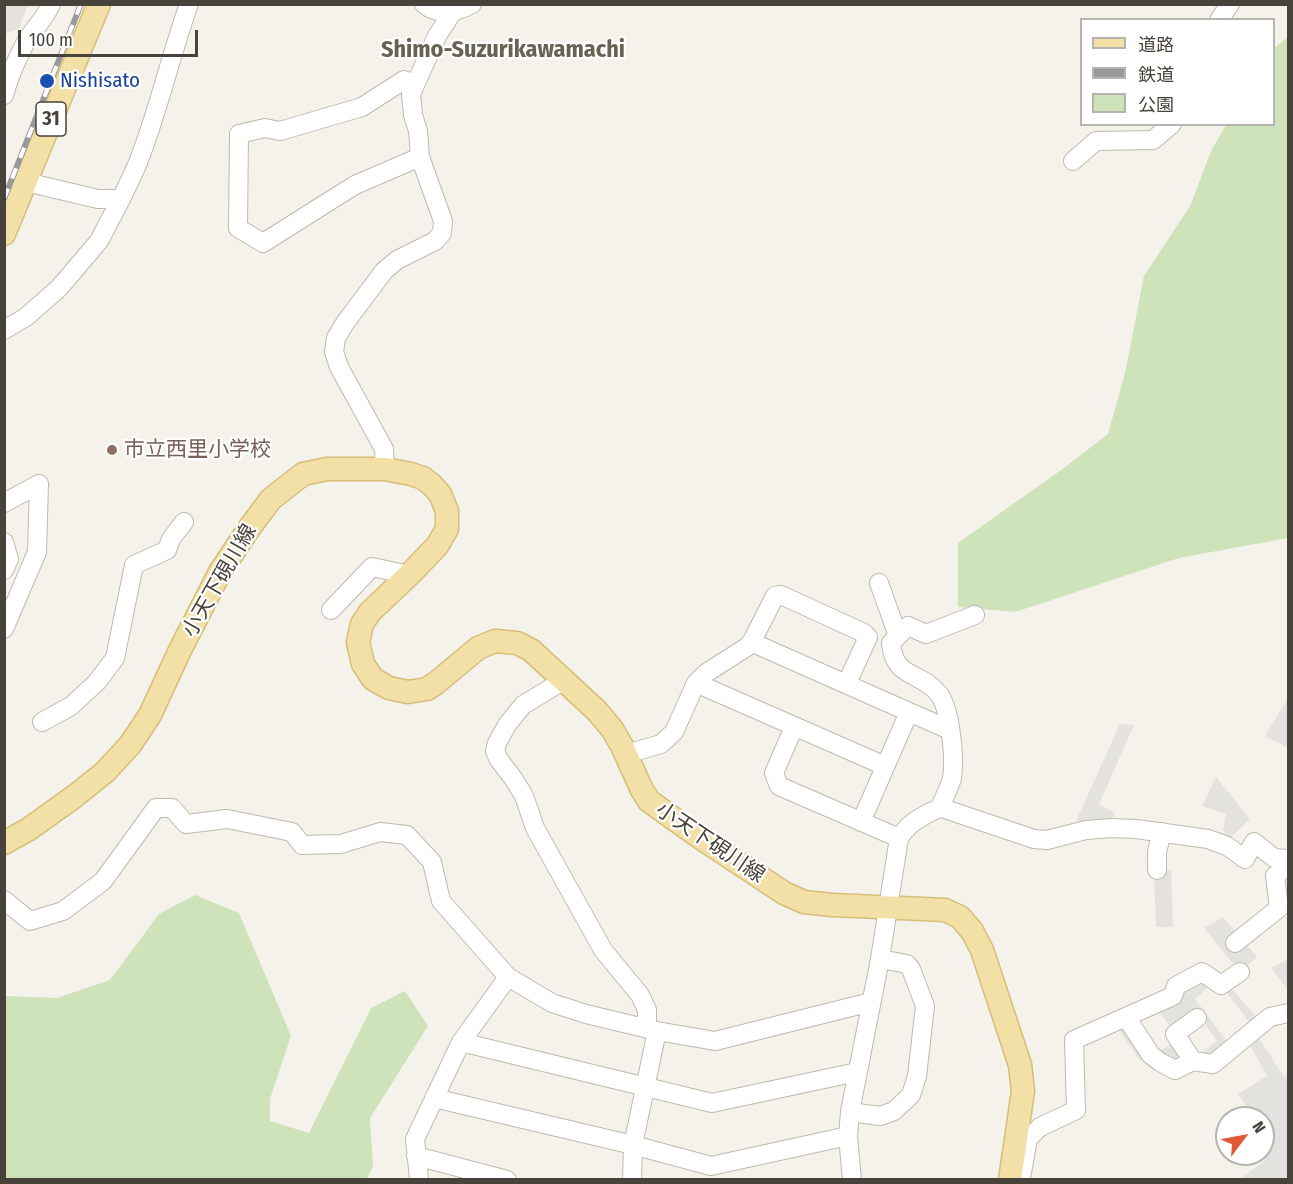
<!DOCTYPE html>
<html>
<head>
<meta charset="utf-8">
<style>
  body { margin:0 }
  #map { position:relative; width:1293px; height:1184px; overflow:hidden; background:#f4f2eb; font-family:"Fira Sans Condensed","Noto Sans JP",sans-serif }
  canvas { display:block }
  .frame { position:absolute; inset:0; border:6px solid #47433a; pointer-events:none }
  .legend { position:absolute; left:1080px; top:18px; width:195px; height:108px; box-sizing:border-box; background:#fff; border:2px solid #b5b4b0; margin:0; padding:8px 10px; list-style:none; font-size:18px; color:#47433a }
  .legend li { display:flex; align-items:center; gap:12px; height:30px }
  .legend b { width:30px; border:2px solid #b5b4b0 }
  .north { position:absolute; left:1215px; top:1106px; width:60px; height:60px; box-sizing:border-box; background:#fff; border:2px solid #b5b4b0; border-radius:50%; rotate:58deg; font-size:16px; font-weight:700; line-height:24px; text-align:center; color:#47433a }
  .north::after { content:''; display:block; margin:auto; width:21px; height:27px; background:#e05836; clip-path:polygon(50% 0,100% 100%,50% 72%,0 100%) }
  .scale { position:absolute; left:18px; top:30px; width:180px; height:27px; box-sizing:border-box; border:3px solid #47433a; border-top:0; padding-left:8px; font-size:18px; line-height:21px; white-space:nowrap; color:#47433a; -webkit-text-stroke:4px #fff; paint-order:stroke }
</style>
</head>
<body>
<div id="map">
<canvas width="1293" height="1184"></canvas>
<div class="frame"></div>
<ul class="legend">
<li><b style="height:8px;background:#f2e0a6"></b>道路</li>
<li><b style="height:8px;background:#999"></b>鉄道</li>
<li><b style="height:16px;background:#cee3ba"></b>公園</li>
</ul>
<div class="north">N</div>
<div class="scale">100 m</div>
</div>
<script>
const ctx = document.querySelector('canvas').getContext('2d');
ctx.lineJoin = 'round';
function fillPath(path, color) { ctx.fillStyle = color; ctx.fill(path, 'evenodd'); }
function stroke(path, color, width, dash) { ctx.strokeStyle = color; ctx.lineWidth = width; ctx.lineCap = dash ? 'butt' : 'round'; ctx.setLineDash(dash || []); ctx.stroke(path); }
function label(font, color, halo, rows, align = 'center') {
  ctx.font = font + ' "Fira Sans Condensed","Noto Sans JP",sans-serif'; ctx.lineWidth = 4.5; ctx.setLineDash([]); ctx.textBaseline = 'middle'; ctx.strokeStyle = halo; ctx.fillStyle = color; for (const [text, x, y, turn = 0] of rows) {
    ctx.save(); ctx.translate(x, y); ctx.rotate((+turn || 0) * Math.PI / 180); ctx.textAlign = isNaN(turn) ? turn : align; if (halo) ctx.strokeText(text, 0, 0); ctx.fillText(text, 0, 0); ctx.restore();
  }
}
fillPath(new Path2D(`
  M1288 37V538L1179 558 1015 612 958 607V543L1064 468 1108 434 1125 373 1144 276 1190 206 1212 149 1226 125 1274 124V48Z
  M195 895 239 913 291 1036 270 1099V1121L309 1133 371 1008 405 991 428 1026 370 1118 373 1166 367 1179H5V996L57 998 110 980 159 914Z`), '#cee3ba');
fillPath(new Path2D(`
  M5 4 28 5 19 28 5 34Z
  M1288 698V748L1265 736Z
  M1120 724 1134 725 1099 804 1115 813 1111 822 1088 826 1076 821Z
  M1216 777 1250 819 1229 839 1223 830 1226 814 1202 806Z
  M1154 870H1171L1173 927H1156Z
  M1223 917 1257 957 1240 972 1204 928Z
  M1288 959V990L1271 968Z
  M1199 978 1207 988 1195 999 1229 1044 1211 1059 1197 1056 1217 1041 1198 1014 1174 1031 1159 1012Z
  M1226 982 1259 1020 1252 1026 1221 985Z
  M1125 1023 1147 1058 1140 1061 1117 1027Z
  M1259 1038 1284 1077 1288 1074V1179L1237 1180 1265 1161 1260 1154H1263V1148L1271 1143 1263 1131V1118H1254L1238 1094 1267 1076 1250 1045Z
  M1174 1041 1188 1059 1175 1067 1156 1054Z`), '#e3e2df');
const minor = new Path2D(`
  M424 4C438 17 457 12 472 4
  M1219 20 1230 4
  M415 85 404 80 362 107 280 131 265 128 239 134 238 228 263 243 355 185 420 157
  M4 95C9 77 19 53 29 37 36 26 46 17 51 4
  M1073 161 1096 141 1153 140 1172 124
  M26 182 98 199H121C127 187 132 176 137 165 158 113 170 57 189 4
  M4 330 26 317 59 288 99 241 121 199
  M385 469 384 449 339 367 334 352 336 338 345 323 384 271 397 260 435 241 442 233 443 221 420 157 418 131 413 115 411 94 437 36 452 13
  M4 503 39 484
  M4 542 9 559 4 570
  M879 583 898 636
  M331 610 372 567 409 575
  M4 629 37 552 39 484
  M751 642 909 712
  M563 679 561 682 523 705 507 725 497 743 495 751 499 760 513 778 524 796 535 828 603 950 640 995 647 1010V1023L646 1028
  M696 683 885 766
  M42 722 71 706 97 682 115 658 134 565 167 550 171 539 184 522
  M794 727 774 773 779 786 899 838
  M626 754 661 744 674 732 696 683 706 673 750 645 775 596 781 595 864 633 868 637 847 683
  M939 807 1034 839 1047 840 1086 830 1111 828 1136 829 1208 839 1227 846 1245 859 1254 842 1274 858 1288 859
  M861 822 909 712 950 730
  M1157 870V852L1162 832
  M4 900 30 921 63 911 103 881 156 808H172L186 824 227 819 292 832 302 845 341 844 380 832 407 835 432 862 441 901 508 977 552 1003 586 1014 657 1031 715 1041 871 1002
  M1235 943 1279 908 1275 876 1288 866
  M1126 1017 1151 1055 1160 1062 1175 1070 1193 1061 1213 1064 1270 1017 1288 1013
  M461 1042 712 1103 857 1072
  M1193 1061 1175 1034 1197 1018
  M434 1098 633 1145 711 1166 848 1136
  M850 1112 880 1116 894 1111 911 1095 917 1076 925 1006 911 969 907 964 880 959
  M416 1156 507 1180
  M1021 1178 1028 1139 1040 1127 1076 1110 1074 1040 1173 996 1176 986 1202 972 1221 985 1240 972
  M419 1180 415 1139 461 1042 508 977
  M632 1180 633 1145 657 1031
  M852 1180 848 1136 850 1112 880 959 899 838C907 826 914 821 927 814 930 812 936 810 939 808 942 804 951 783 952 778 955 759 951 708 938 693 920 671 894 679 891 643L908 626 926 634 975 615`);
const major = new Path2D(`
  M4 234 99 4
  M4 843 29 829 75 796 105 772 130 745 150 715 180 650 220 572 250 527 271 499 303 474 327 469H385L411 474 423 478 432 485 440 494 447 511V529L437 546 409 575 370 612 362 624 358 642 363 664 373 679 389 688 408 692 427 689 436 683 478 648 495 641 517 643 531 650 597 711 612 729 622 746 642 790 649 801 698 836 784 893 804 902 833 905 945 910 960 917 972 931 982 950 1020 1065 1023 1091 1010 1180`);
stroke(minor, '#bebaaf', 20);
stroke(major, '#d6be77', 25);
stroke(minor, '#fff', 18);
stroke(major, '#f2e0a6', 22);
const rail = new Path2D(`
  M4 199 81 4`);
stroke(rail, '#999', 6);
stroke(rail, '#fff', 4, [11]);
for (const [x, y, r, color] of [
  [47,81,8,"#1a4fb4"],
  [112,450,6,"#8d6e63"]
]) { const dot = new Path2D(); dot.arc(x, y, r, 0, 2 * Math.PI); ctx.fillStyle = color; ctx.fill(dot); stroke(dot, '#fff', 2); }
for (const [x, y, w] of [
  [51,119,30]
]) { const box = new Path2D(); box.roundRect(x - w / 2, y - 17, w, 34, 4.5); ctx.fillStyle = '#fff'; ctx.fill(box); stroke(box, '#47433a', 1.5); }
label('bold 20px', '#47433a', null, [
  ["31",51,119]
]);
label('21px', '#164399', '#fff', [
  ["Nishisato",60,81]
], 'left');
label('21px', '#785e54', '#fff', [
  ["市立西里小学校",124,450]
], 'left');
label('21px', '#47433a', '#fff', [
  ["小天下硯川線",220,581,-60],
  ["小天下硯川線",710,843,34]
]);
label('bold 24px', '#696152', '#fff', [
  ["Shimo-Suzurikawamachi",503,50]
]);
</script>
</body>
</html>
